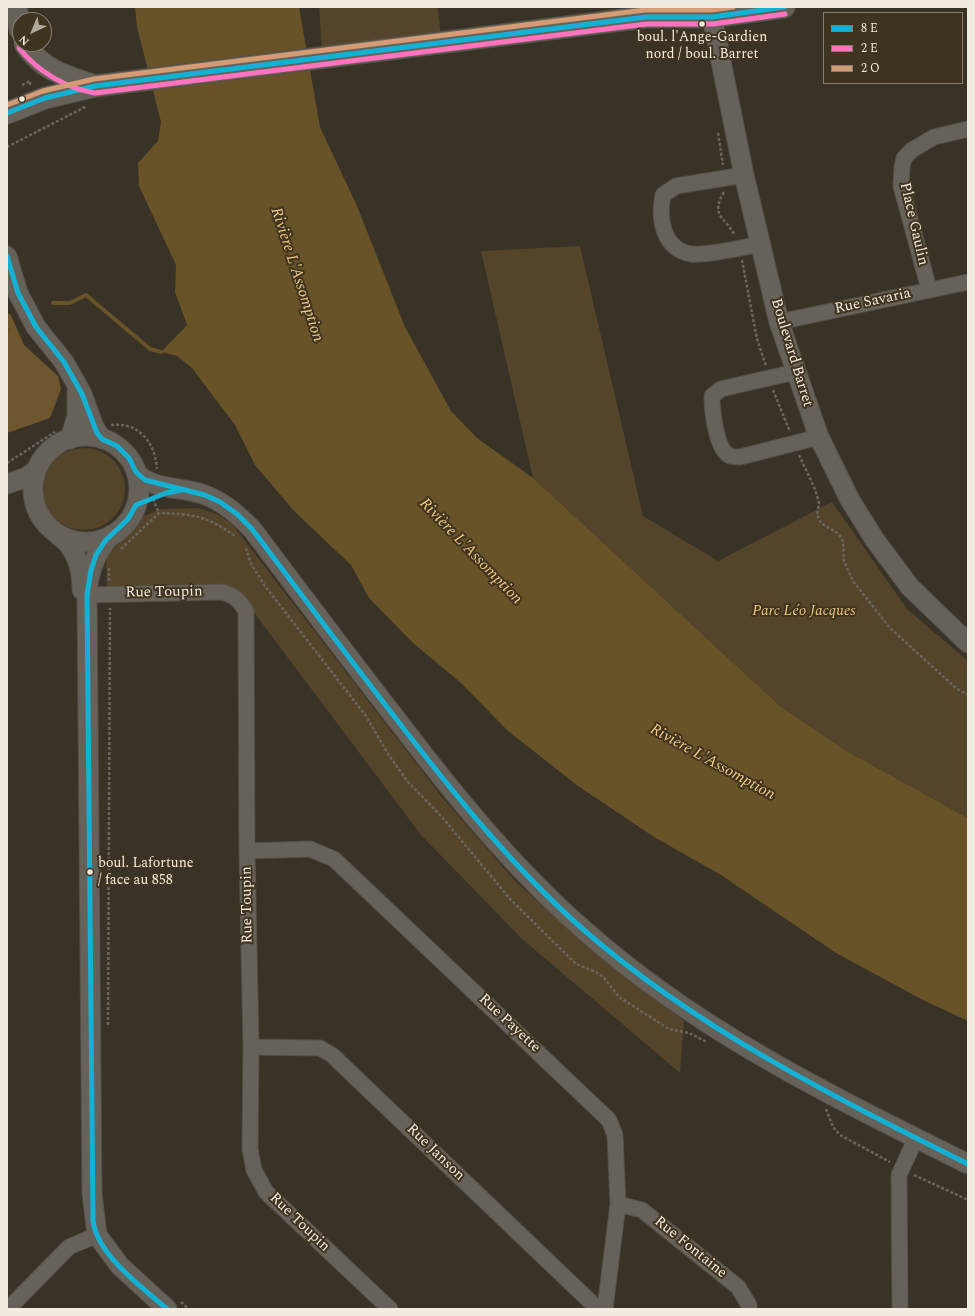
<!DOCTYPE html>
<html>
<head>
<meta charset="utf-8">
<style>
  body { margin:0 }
  #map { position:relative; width:975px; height:1316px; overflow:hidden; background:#383227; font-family:Spectral,serif }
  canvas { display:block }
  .frame { position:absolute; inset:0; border:8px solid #f2ebdf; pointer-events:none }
  .legend { position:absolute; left:823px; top:12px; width:140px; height:72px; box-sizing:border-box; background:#3f3420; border:1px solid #877d6c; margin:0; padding:5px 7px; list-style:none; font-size:12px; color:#f2ebdf }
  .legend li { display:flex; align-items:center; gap:8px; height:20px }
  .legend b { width:20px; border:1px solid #877d6c }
  .north { position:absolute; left:12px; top:12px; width:40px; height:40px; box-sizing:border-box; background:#3f3420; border:1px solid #877d6c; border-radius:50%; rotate:224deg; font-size:11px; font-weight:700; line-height:16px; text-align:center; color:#f2ebdf }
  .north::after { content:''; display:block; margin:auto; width:14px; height:18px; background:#b1aa9f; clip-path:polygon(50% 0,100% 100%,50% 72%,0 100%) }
</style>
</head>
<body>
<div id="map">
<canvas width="975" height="1316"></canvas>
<div class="frame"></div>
<ul class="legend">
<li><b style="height:5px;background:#13b2d5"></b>8 E</li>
<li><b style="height:5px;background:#fc73be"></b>2 E</li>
<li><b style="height:5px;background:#d39c74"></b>2 O</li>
</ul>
<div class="north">N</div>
</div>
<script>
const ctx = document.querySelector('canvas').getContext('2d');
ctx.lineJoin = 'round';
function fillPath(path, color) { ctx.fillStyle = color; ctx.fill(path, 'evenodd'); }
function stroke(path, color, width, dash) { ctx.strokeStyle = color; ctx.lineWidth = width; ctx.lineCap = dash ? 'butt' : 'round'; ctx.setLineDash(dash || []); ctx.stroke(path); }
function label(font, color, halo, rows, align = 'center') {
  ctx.font = font + ' Spectral,serif'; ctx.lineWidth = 4; ctx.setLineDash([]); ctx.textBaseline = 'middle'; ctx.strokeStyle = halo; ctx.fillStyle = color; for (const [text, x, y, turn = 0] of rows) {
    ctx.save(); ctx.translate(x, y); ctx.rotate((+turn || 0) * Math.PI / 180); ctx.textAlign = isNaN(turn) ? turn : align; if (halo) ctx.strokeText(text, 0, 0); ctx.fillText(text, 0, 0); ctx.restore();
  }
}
fillPath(new Path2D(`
  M319 7H438L441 40 322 53Z
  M580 246 643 516 718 561 832 502 907 609 968 661V818L843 749 780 706 533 478 481 251Z
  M43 489a41 41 0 1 1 82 0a41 41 0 1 1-82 0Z
  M198 508 217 514 232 524 442 797 516 882 601 958 684 1021 680 1073 521 938 421 835 243 598 107 587 106 563 109 553 144 516 160 509Z`), '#544429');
fillPath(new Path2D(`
  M7 313 11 315 24 345 58 376 61 389 50 418 7 433Z`), '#6e572f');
fillPath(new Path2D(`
  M135 7H299L320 127 357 206 405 327 451 411 477 438 533 478 780 706 843 749 968 818V1021L923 1000 836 953 721 875 654 837 578 786 508 731 461 683 413 643 369 598 351 565 294 511 255 465 235 425 192 368 177 356 161 352 187 325 175 292 176 265 139 186 138 163 158 141 161 122 137 27Z`), '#685228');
stroke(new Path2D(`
  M53 303H70L86 295 150 349 161 352
  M7 331 8 329`), '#685228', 4);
const minor = new Path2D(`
  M744 175 676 186 663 195C658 219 663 249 691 254 705 256 746 247 761 244
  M929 289 901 186 902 167 904 158 912 150 934 137 968 129
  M779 322 968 282
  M795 372 721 389 712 396C712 410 716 450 730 456 733 457 737 457 740 457L819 437
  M87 595 222 592C234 595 239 600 246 611L247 851 251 1047 250 1149 254 1170 266 1192 390 1309
  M247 851 310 849 334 859 609 1120 615 1135 618 1204 605 1309
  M251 1047 320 1048 332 1055 598 1309
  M618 1204 642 1210 738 1287 749 1305V1309
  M8 1309 69 1247 97 1235
  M900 1309 899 1175 916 1138`);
const tertiary = new Path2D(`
  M712 17 744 175 779 322 819 437 850 500 875 540 910 587 968 643
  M7 256 18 293 36 327 64 362 82 394 94 427 102 439
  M33 489a53 53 0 1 1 106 0a53 53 0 1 1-106 0Z
  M70 439 77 416V391
  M136 472C149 490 186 487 205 495 224 502 239 516 252 529 300 593 348 657 397 720 454 795 514 869 585 931 699 1032 833 1097 968 1164
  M7 484 27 477 35 471
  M58 535C76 547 82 569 82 590
  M111 535C96 552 88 572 87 595L92 1193 97 1235 120 1266 167 1309`);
const secondary = new Path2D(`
  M16 7 20 29
  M25 44C43 71 66 76 95 86
  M7 113 45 98 95 86 646 17H712L784 7`);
stroke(minor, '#555046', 17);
stroke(tertiary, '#555046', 21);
stroke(secondary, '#555046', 23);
stroke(new Path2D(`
  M22 85 30 81V87
  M718 133 723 165
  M7 147 87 106
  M724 192C709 217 727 218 735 236
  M742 260 757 339 766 366
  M773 390 790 432
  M111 425C139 422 155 442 157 469
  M799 455 815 489 819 503 817 515 821 523 839 534 843 541 844 561 853 581 890 628 956 688 968 695
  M7 463 55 432
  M153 499 159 513
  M246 548 250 562 265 586 366 716 388 754 408 782 442 817 510 899 576 964 596 972 604 978 619 997 669 1029 689 1033 707 1042
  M121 549 159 513C193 514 207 516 235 536
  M109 568V581
  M108 1025 110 608
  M826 1109 833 1127 840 1135 890 1162
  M914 1175 968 1200
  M181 1302 189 1309`), '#6a665f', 2.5, [3, 2]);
stroke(minor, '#66625a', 15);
stroke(tertiary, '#66625a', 19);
stroke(secondary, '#66625a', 21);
stroke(new Path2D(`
  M7 113 45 98 95 86 646 17H712L784 7
  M7 256 18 293 36 327 64 362 82 394 97 433 102 439 117 446 129 458 136 472 145 480 205 495 220 502 237 514 252 529C300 593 348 657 397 720 454 794 514 869 585 931 699 1030 834 1097 968 1164
  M167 1309C142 1287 98 1256 93 1221L87 595 91 570 96 555 105 541 128 519 136 505 166 493 182 490`), '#13b2d5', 5);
stroke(new Path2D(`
  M19 48C38 72 66 88 95 93L646 24H713L785 14`), '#fc73be', 5);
stroke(new Path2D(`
  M7 105 43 91 94 79 645 10H712L733 7`), '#d39c74', 5);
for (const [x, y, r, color] of [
  [702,24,3.5,"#f2ebdf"],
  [22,99,3.5,"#f2ebdf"],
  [90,872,3.5,"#f2ebdf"]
]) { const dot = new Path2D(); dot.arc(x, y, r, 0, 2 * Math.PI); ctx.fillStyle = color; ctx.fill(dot); stroke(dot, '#3f3420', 1.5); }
label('14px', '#f2ebdf', '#3f3420', [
  ["boul. l'Ange-Gardien",702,38],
  ["nord / boul. Barret",702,55],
  ["boul. Lafortune",98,864,"left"],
  ["/ face au 858",98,881,"left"]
]);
label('15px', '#f2ebdf', '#3f3420', [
  ["Place Gaulin",913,224,77],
  ["Rue Savaria",873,302,-12],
  ["Boulevard Barret",791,353,73],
  ["Rue Toupin",164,593,-1],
  ["Rue Toupin",248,905,-91],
  ["Rue Payette",509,1024,43],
  ["Rue Janson",435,1153,44],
  ["Rue Toupin",299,1223,44],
  ["Rue Fontaine",690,1248,39]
]);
label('italic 15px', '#edc57f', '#3f3420', [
  ["Parc Léo Jacques",804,612]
]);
label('italic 16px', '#f1c982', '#3f3420', [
  ["Rivière L'Assomption",296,275,72],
  ["Rivière L'Assomption",470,552,46],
  ["Rivière L'Assomption",712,763,29]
]);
</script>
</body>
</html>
